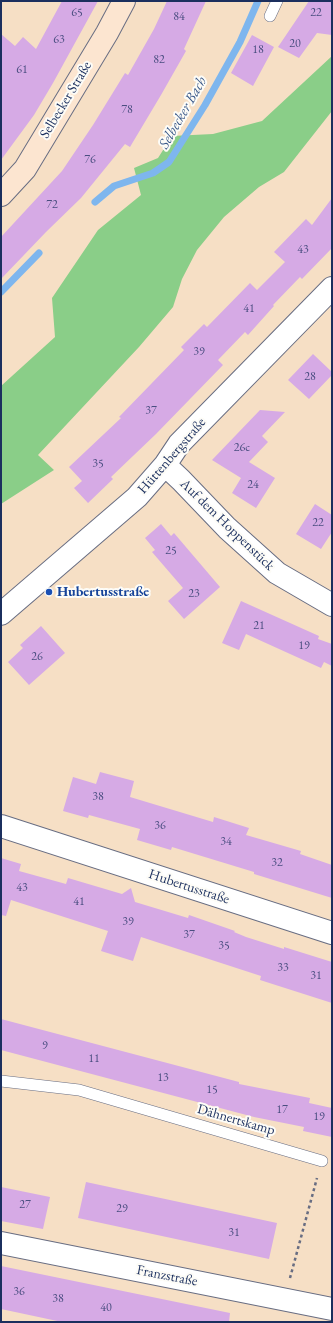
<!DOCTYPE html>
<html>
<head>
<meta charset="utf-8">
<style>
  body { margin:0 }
  #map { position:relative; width:333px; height:1323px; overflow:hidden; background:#f6dfc5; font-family:"EB Garamond",serif }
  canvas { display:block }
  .frame { position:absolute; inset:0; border:2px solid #1b2f5e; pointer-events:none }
</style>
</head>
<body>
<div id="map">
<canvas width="333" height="1323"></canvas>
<div class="frame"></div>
</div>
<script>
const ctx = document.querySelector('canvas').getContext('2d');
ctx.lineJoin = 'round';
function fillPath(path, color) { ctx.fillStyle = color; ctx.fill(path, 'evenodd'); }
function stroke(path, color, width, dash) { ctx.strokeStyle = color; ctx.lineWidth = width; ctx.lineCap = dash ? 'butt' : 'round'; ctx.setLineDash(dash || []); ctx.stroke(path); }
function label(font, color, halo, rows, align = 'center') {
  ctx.font = font + ' "EB Garamond",serif'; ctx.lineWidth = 4; ctx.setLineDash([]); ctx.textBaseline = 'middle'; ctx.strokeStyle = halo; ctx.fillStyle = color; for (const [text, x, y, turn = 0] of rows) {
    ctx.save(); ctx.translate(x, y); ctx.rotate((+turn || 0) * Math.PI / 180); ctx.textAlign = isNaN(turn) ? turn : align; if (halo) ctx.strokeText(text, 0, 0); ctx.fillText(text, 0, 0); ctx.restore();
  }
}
fillPath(new Path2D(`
  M332 56V111L284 172 259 187 224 217 197 250 182 279 173 307 139 347 38 455 54 470 1 504V386L55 337 52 298 98 230 141 195 134 168 158 158 172 136 213 134 262 121Z`), '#8ace88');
stroke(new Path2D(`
  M95 202 114 186 153 173 169 162 205 105 240 42 258 1
  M1 292 39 253`), '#7eb6ee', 7);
fillPath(new Path2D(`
  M62 1H98L53 83 34 115 1 160V34L15 46 23 37 36 49Z
  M167 1H206L184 49 186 51 161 95 130 147 125 144 81 198 46 232 1 279V237L62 171 93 125 125 73 128 75 154 29Z
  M309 1H332V35L317 33 299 58 278 47Z
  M252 35 274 47 253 86 231 73Z
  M332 198V248L302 279 300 277 273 305 274 306 248 335 245 332 218 360 223 365 156 434 111 477 113 479 88 503 74 488 82 481 69 467 121 418 119 417 184 350 181 347 204 324 207 327 250 283 257 290 285 262 274 252 306 219 312 225Z
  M313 354 332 372V375L309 399 288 380Z
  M260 410 285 412 262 436 268 442 249 462 275 478 256 508 232 493 241 478 212 460Z
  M315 504 332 515V532L321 549 296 534Z
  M161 524 171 536 174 533 220 587 184 619 168 601 183 588 152 552 155 550 145 538Z
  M241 601 319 636 318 639 332 644V666L324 662 321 668 246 634 239 650 222 643Z
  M41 626 65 653 29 685 8 662 23 648 20 645Z
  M100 772 134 781 130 797 213 822 214 817 249 828 246 835 301 851 300 854 332 865V898L254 874V872L172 847 171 850 137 840 140 829 89 815 88 818 63 811 73 777 96 784Z
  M1 858 21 864 19 871 66 884 68 878 122 894 131 888 135 902 188 918 189 915 235 931 234 932 246 937 284 949V947L332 962V1003L260 980 261 976 141 937 133 961 101 951 108 931 11 900 6 916 1 915Z
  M1 1019 239 1082V1084L310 1098 309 1103 332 1108V1137L303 1131 304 1127 254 1117 1 1050Z
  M86 1182 277 1223 269 1259 78 1218Z
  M1 1187 50 1197 43 1229 1 1221Z
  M1 1266 230 1313 229 1322H62L1 1309Z`), '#d6aae5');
const lane = new Path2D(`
  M270 16 277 1
  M1 1081 79 1090 322 1161`);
const street = new Path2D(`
  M165 465 181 480 227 528 277 573 332 605
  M1 614 137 497 165 465 179 444 332 288
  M1 826 332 933
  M1 1243 332 1309`);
const secondary = new Path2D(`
  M1 195 25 169 107 33 124 1`);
stroke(lane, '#686d82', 12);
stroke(street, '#686d82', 24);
stroke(secondary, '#686d82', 24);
stroke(new Path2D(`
  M290 1278 317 1178`), '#686d82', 2.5, [3, 3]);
stroke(lane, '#fff', 11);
stroke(street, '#fff', 22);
stroke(secondary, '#fce5d0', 22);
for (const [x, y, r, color] of [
  [49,592,4,"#1a4fb4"]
]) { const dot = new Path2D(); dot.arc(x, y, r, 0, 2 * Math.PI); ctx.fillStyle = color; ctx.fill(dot); stroke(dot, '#fdfcf7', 1.5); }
label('12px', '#4a4e80', null, [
  ["65",77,13],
  ["22",316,13],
  ["84",179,17],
  ["63",59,40],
  ["20",295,44],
  ["18",258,50],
  ["82",159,60],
  ["61",22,70],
  ["78",127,110],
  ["76",90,160],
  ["72",52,205],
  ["43",303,250],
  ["41",249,309],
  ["39",199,352],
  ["28",310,377],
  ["37",151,411],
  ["26c",242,448],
  ["35",98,464],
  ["24",253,485],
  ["22",318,523],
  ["25",171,551],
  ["23",194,594],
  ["21",259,626],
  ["19",304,646],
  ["26",37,657],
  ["38",98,797],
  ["36",160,826],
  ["34",226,842],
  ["32",277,863],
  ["43",22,888],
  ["41",79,902],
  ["39",128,922],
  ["37",189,935],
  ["35",224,946],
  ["33",283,968],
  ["31",316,976],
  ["9",45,1046],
  ["11",94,1059],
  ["13",163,1078],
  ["15",212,1090],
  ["17",282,1110],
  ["19",319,1117],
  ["27",25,1205],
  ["29",122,1209],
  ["31",234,1233],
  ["36",19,1292],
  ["38",58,1299],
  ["40",106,1308]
]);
label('14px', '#1b2f5e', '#fdfcf7', [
  ["Selbecker Straße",66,100,-59],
  ["Hüttenbergstraße",172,456,-49],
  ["Auf dem Hoppenstück",227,525,44],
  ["Hubertusstraße",189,887,18],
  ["Dähnertskamp",236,1120,16],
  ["Franzstraße",167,1276,11]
]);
label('bold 14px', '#164399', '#fdfcf7', [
  ["Hubertusstraße",57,592]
], 'left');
label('italic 15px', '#395889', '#fdfcf7', [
  ["Selbecker Bach",183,113,-60]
]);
</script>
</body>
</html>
